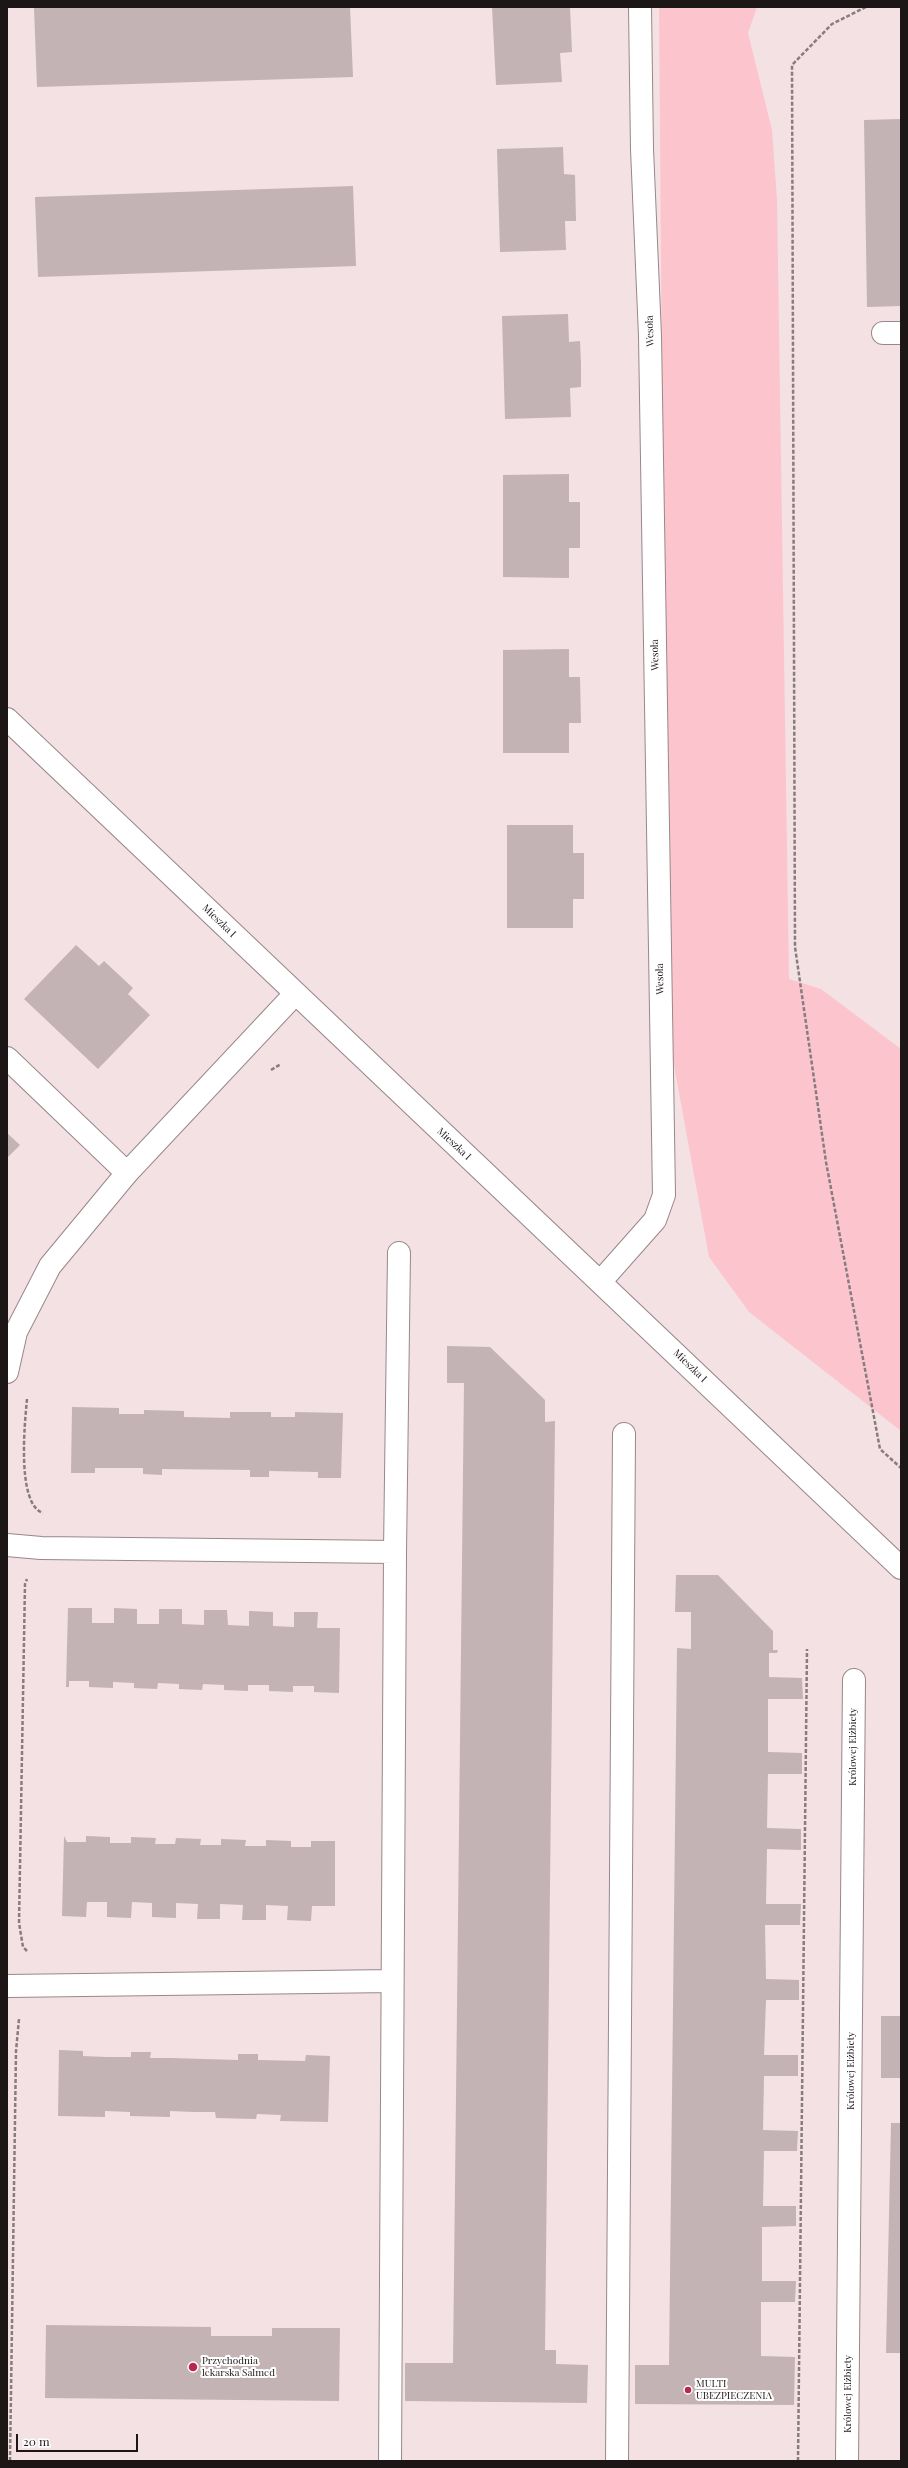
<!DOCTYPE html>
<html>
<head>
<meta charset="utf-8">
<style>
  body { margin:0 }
  #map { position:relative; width:908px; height:2468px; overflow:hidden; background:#f3e1e3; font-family:"Playfair Display",serif }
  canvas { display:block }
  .frame { position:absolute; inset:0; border:8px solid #1c1617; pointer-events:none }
  .scale { position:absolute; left:16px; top:2434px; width:122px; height:18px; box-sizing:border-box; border:2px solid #1c1617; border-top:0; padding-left:5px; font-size:12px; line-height:14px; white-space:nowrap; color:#1c1617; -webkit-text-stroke:3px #fff; paint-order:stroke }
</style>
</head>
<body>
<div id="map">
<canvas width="908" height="2468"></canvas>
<div class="frame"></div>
<div class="scale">20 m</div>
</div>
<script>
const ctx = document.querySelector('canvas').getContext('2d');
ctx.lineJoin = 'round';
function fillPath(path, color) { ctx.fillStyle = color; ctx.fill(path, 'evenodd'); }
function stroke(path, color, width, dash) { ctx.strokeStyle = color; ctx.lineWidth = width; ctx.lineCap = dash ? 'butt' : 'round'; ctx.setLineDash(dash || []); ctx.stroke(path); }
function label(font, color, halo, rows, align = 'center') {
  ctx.font = font + ' "Playfair Display",serif'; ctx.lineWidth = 4; ctx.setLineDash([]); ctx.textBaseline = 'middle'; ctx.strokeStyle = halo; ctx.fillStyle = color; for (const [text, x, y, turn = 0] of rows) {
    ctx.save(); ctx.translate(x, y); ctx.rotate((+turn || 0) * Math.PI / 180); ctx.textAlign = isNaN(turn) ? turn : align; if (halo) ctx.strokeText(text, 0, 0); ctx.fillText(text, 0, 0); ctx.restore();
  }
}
fillPath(new Path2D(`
  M659 7H757L748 33 772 130 777 200 789 979 821 989 901 1049V1431L749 1312 709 1257 667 1027Z`), '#fcc5cd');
fillPath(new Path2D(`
  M65 7H350L353 77 37 87 34 8Z
  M492 7H570L572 52 560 53 562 82 496 85Z
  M901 119V306L867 307 864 120Z
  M563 147 564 174 575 175 576 221H565L566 250 500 252 497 149Z
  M353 186 356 266 38 277 35 197Z
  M568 314 569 342 580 341 581 364V387L570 388 571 417 505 419 502 316Z
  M569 474V502H580V548H569V578L503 577V475Z
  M569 649V677H580L581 723H569V753H503V650Z
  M507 825H573V853H584V899H573V928H507Z
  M76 945 99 966 104 961 133 988 128 994 150 1015 98 1069 24 999Z
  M7 1133 20 1145 7 1158Z
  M447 1346 490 1347 545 1400V1422L555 1421 545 2350H556V2364L588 2365 587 2403 405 2401V2363H453L464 1383H447Z
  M72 1407 119 1408V1414H144V1410L184 1411V1417L230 1418V1412H271V1417H295V1412L343 1413 341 1478H318V1472L269 1471V1477H250V1470L162 1469V1475L143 1474V1468H95V1473H71Z
  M676 1575H718L773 1631V1650H778L777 1653H769V1677L802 1678 803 1699H768V1752L802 1753V1774H768L767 1828 801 1829V1850L767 1849 766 1904H801L800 1925H765L766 1979 799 1980V2000H766L764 2055H798V2076H764L763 2130 798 2131 797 2151H764L763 2206H796V2226L762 2227V2281H796L795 2302H761V2356L795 2357 794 2405 635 2404V2365H669L677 1648 691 1649V1612H675Z
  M68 1608H92V1623H114V1608L137 1609V1624H159V1609H182V1624L204 1625V1610H227L228 1625 249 1626V1611L273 1612V1626L294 1627V1612H318L317 1628H340L339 1693 314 1692V1686H293V1692L269 1691V1685H248V1691L224 1690V1685L203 1684 202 1690 179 1689V1684L158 1683 157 1689 134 1688V1683L113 1682V1688L89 1687V1681H69V1687H66Z
  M64 1836 67 1842H86V1836L110 1837V1843H131V1837L156 1838 155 1844H175L176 1838 201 1839 200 1845H221V1839L246 1840 245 1846H266V1840L291 1841V1847H311V1841H335V1906H312L311 1921 287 1920 288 1906 266 1905V1920H242L243 1905 220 1904V1919H197L198 1904 176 1903V1918L152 1917V1903L132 1902 131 1918 107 1917V1902H87L86 1917 62 1916Z
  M881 2016H901V2078H881Z
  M59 2050 83 2051V2056L106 2057H131V2052H151L150 2058H171L238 2060V2054H258V2060L305 2061 306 2055 330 2056 328 2122 280 2121 281 2115 257 2114 256 2119 216 2118 215 2112H194L170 2111V2117L130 2116V2112L105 2111V2117L58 2116Z
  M891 2123H901V2353H886Z
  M46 2325 211 2327V2336H272V2328H340L339 2401 45 2398Z`), '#c3b3b5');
const lane = new Path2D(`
  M883 333H901
  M7 1058 127 1173`);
const street = new Path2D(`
  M7 719 901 1568
  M601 1281 655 1220 664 1195 650 336 642 149 640 7
  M7 1372 16 1332 50 1266 127 1173 295 994
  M7 1545 41 1548 395 1552
  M7 1986 392 1981
  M390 2461 395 1552 399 1253
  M617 2461 624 1434
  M847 2461 854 1680`);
stroke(lane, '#98888a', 24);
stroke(street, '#98888a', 24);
stroke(new Path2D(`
  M866 7 832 24 792 65 795 947 826 1162 880 1449 901 1468
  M271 1070 281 1064
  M27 1399C25 1421 16 1504 43 1513
  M27 1951 23 1947 19 1923 25 1584 27 1579
  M10 2461 16 2051 19 2019
  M798 2461 807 1649`), '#887c7e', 2.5, [4, 2]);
stroke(lane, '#fff', 22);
stroke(street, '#fff', 22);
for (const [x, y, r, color] of [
  [193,2367,5,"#b82751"],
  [688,2390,4,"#b82751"]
]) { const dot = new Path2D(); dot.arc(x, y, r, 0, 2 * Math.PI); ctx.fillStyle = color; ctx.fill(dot); stroke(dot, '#fff', 1.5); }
label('10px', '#1c1617', '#fff', [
  ["Wesoła",650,331,-92],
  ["Wesoła",655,655,-91],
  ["Mieszka I",219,921,44],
  ["Wesoła",660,979,-91],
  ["Mieszka I",454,1144,43],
  ["Mieszka I",690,1366,44],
  ["Królowej Elżbiety",853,1747,-90],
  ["Królowej Elżbiety",851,2071,-90],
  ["Królowej Elżbiety",848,2394,-90]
]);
label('10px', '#1c1617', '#fff', [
  ["Przychodnia",202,2361],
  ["lekarska Salmed",202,2373],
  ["MULTI",696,2384],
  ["UBEZPIECZENIA",696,2396]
], 'left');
</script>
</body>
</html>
